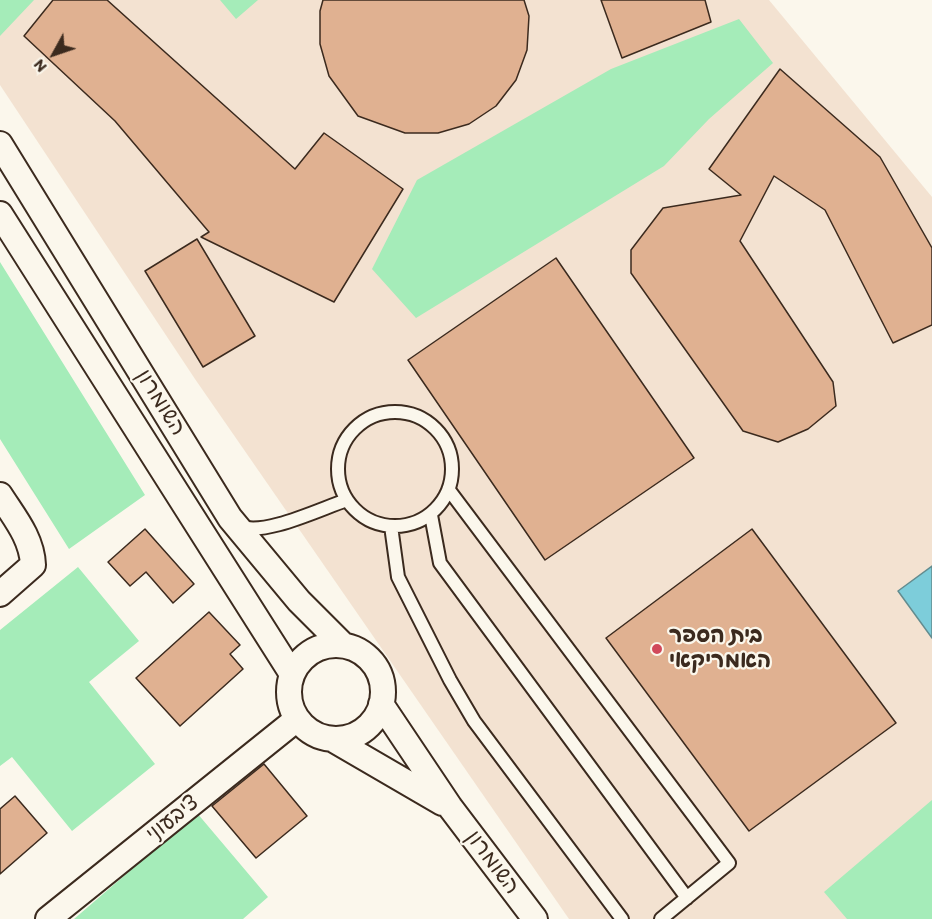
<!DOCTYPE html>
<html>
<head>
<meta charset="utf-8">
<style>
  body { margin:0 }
  #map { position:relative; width:932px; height:919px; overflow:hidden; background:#fbf7ec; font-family:Itim,sans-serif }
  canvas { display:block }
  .north { position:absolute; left:24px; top:24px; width:60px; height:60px; -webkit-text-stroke:4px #fbf7ec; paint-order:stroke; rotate:230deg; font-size:16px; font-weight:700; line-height:24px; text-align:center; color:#3b2a1e }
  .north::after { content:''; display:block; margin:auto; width:21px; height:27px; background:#3b2a1e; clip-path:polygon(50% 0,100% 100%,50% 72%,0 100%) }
</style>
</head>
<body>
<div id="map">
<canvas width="932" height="919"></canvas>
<div class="north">N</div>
</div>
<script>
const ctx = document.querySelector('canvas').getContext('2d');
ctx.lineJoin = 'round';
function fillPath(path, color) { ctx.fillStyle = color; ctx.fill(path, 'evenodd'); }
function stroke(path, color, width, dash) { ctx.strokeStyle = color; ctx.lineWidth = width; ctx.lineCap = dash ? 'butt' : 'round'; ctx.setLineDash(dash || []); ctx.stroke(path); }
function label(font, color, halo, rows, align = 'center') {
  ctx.font = font + ' Itim,"Playpen Sans Hebrew",sans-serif'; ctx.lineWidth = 4.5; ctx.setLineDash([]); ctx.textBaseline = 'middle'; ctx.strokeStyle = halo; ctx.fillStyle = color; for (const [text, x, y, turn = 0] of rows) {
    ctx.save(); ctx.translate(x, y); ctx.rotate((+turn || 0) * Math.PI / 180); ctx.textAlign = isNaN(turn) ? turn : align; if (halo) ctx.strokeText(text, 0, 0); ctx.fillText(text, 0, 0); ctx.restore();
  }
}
fillPath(new Path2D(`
  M0 0H769L932 197V919H569L195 379 0 85Z`), '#f3e2d1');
fillPath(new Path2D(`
  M0 0H34L0 36Z
  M220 0H258L236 19Z
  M739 19 773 63 709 119 664 166 416 318 372 269 417 180 611 69Z
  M0 262 145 495 69 549 0 439Z
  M78 567 139 641 89 682 155 764 72 831 12 757 0 766V630Z
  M932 800V919H847L824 892Z
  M197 813 268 897 243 919H74Z`), '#a5ecb9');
const water = new Path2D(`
  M932 566V638L898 591Z`);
fillPath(water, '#7dcdda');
stroke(water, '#638c8f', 1.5);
const building = new Path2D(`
  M53 0H107L295 169 324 133 403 189 334 302 201 237 209 232 115 121 24 36Z
  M323 0H524L529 16 527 50 516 80 496 106 469 124 438 133H405L358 116 329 76 320 44V11Z
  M601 0H705L711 22 622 58Z
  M780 69 880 157 932 248V325L893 343 825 210 774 176 740 241 833 382 836 406 808 429 778 442 743 431 631 273V250L663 208 741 195 709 169Z
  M197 239 255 336 203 367 145 271Z
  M556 258 694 458 545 560 408 360Z
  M145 529 194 584 173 603 146 572 130 586 108 562Z
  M752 529 896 723 749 831 606 638Z
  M209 612 240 645 230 654 243 669 180 726 136 678Z
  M264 764 307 816 256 858 212 806Z
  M15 796 47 833 0 874V809Z`);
fillPath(building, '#e0b191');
stroke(building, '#3b2a1e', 1.5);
const lane = new Path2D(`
  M338 469a57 57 0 1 1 114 0a57 57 0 1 1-114 0Z
  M449 490 729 863 661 919
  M431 515 440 563 687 898
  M240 526C263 537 322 508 347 500
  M391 526 398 577 450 680 474 721 622 919`);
const street = new Path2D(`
  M0 144 230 518 299 601 343 645
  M0 214 292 674
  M0 495C14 517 32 538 33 565L0 594
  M289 692a47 47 0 1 1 94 0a47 47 0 1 1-94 0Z
  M381 704 450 807 535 919
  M332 739 442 803
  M48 919 297 719`);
stroke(lane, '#3b2a1e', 16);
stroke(street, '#3b2a1e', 28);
stroke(lane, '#fbf7ec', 12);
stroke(street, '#fbf7ec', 24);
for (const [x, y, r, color] of [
  [657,649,6,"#d1495b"]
]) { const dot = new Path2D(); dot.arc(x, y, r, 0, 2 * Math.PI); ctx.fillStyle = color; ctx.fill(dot); stroke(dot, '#fbf7ec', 2); }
label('22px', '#3b2a1e', '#fbf7ec', [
  ["השומרון",160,403,58],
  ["ציבעוני",173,819,-39],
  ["השומרון",492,863,53]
]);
label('bold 22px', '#3b2a1e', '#fbf7ec', [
  ["בית הספר",669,636],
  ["האמריקאי",669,661]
], 'left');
</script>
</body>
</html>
